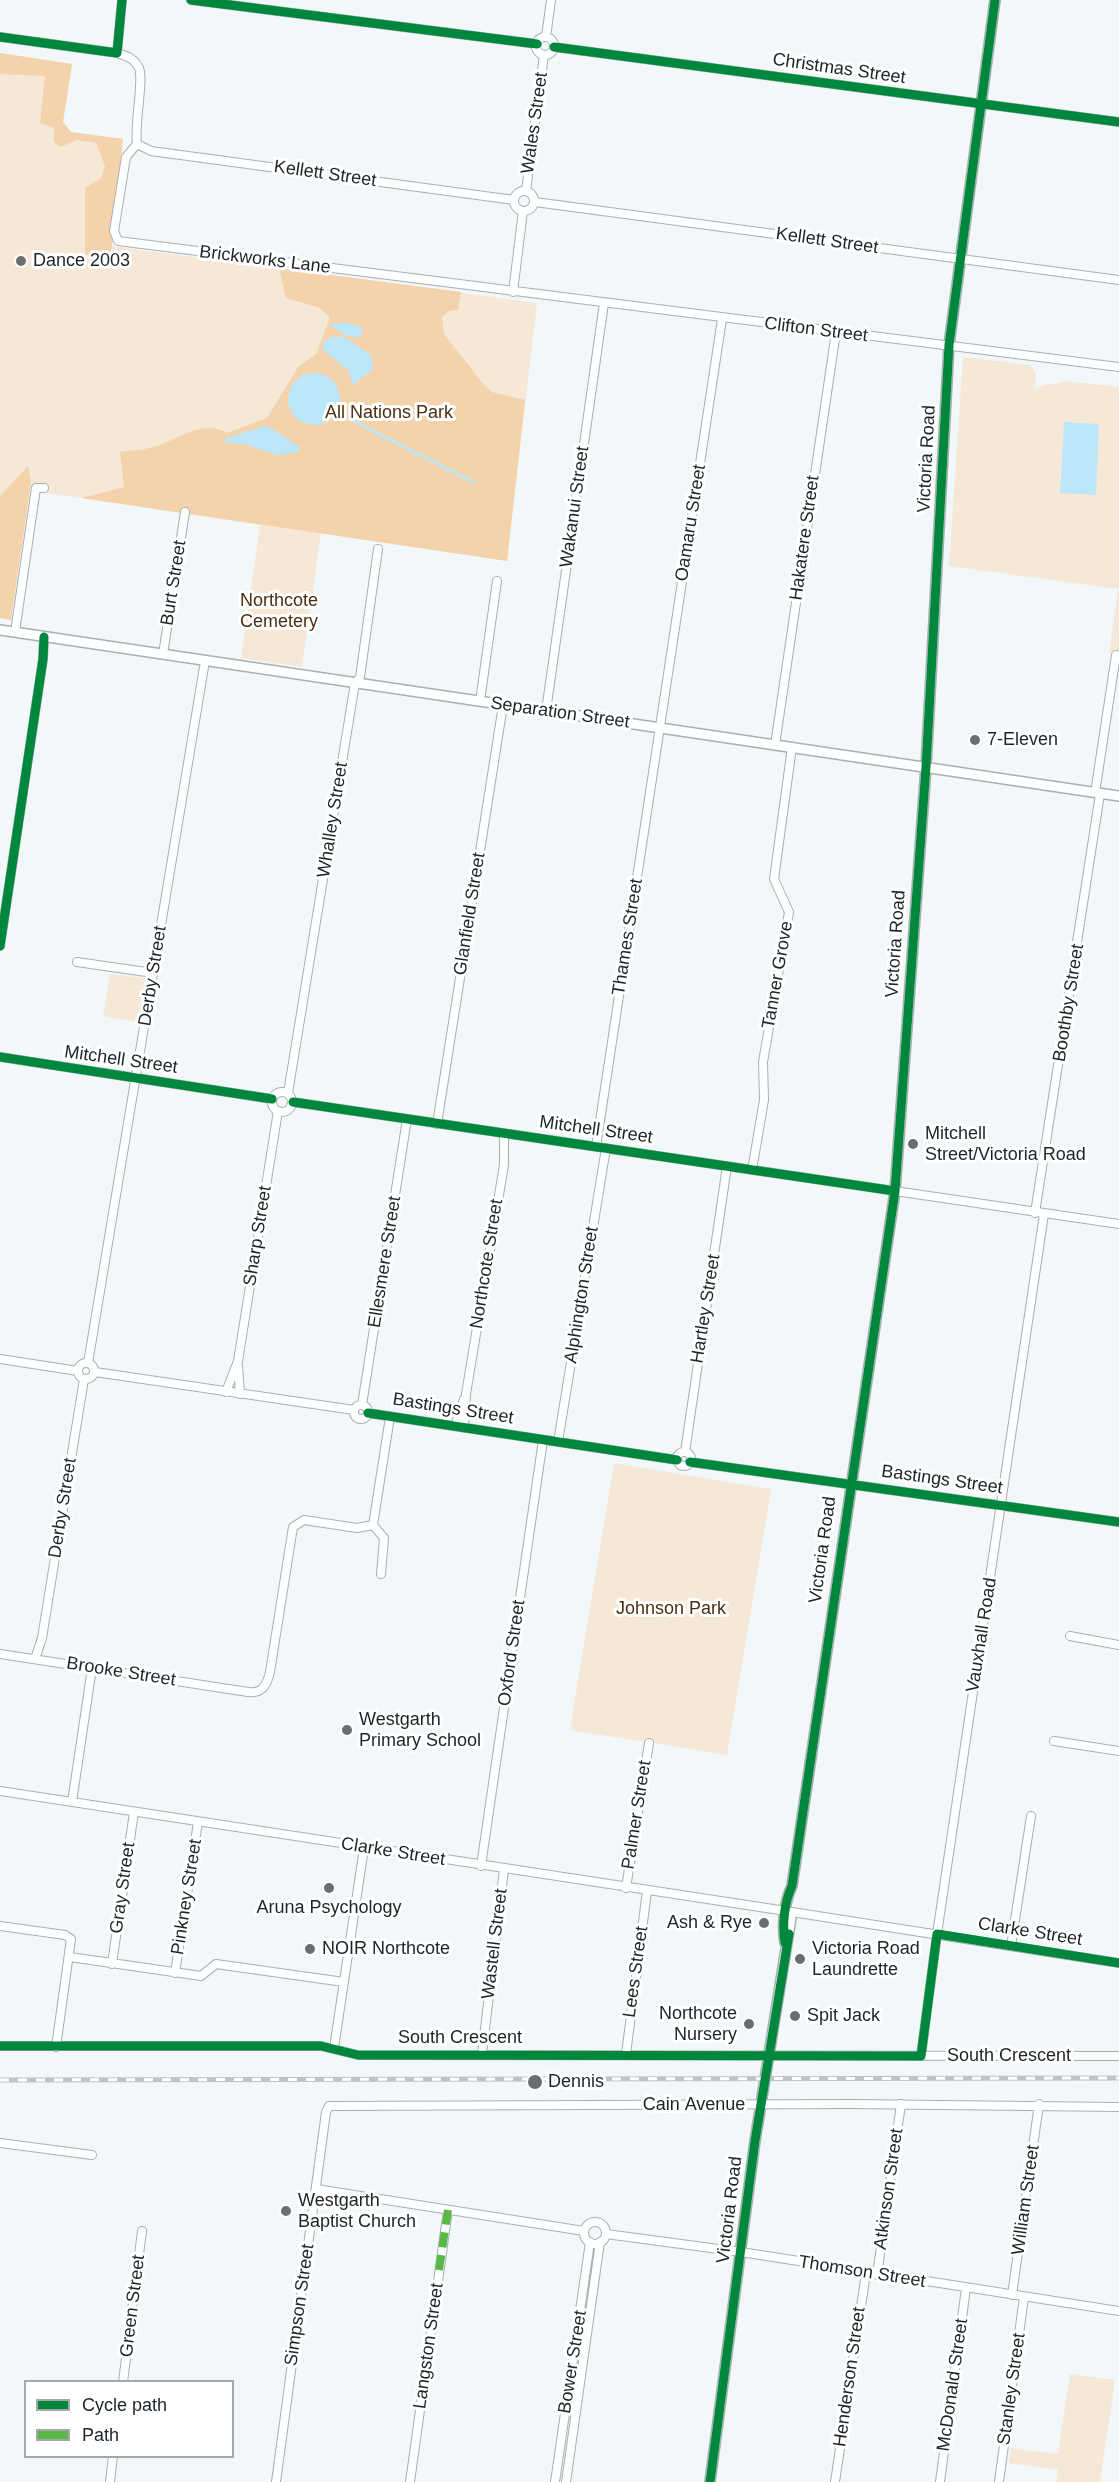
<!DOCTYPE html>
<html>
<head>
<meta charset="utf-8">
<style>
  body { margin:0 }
  #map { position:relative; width:1119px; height:2482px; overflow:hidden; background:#f2f8fa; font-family:Arial,sans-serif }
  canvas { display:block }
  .legend { position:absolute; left:24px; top:2380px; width:210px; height:78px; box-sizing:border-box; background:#fff; border:2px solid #a5a7a9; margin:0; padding:8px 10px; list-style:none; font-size:18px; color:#1d2427 }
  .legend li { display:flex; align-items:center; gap:12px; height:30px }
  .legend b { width:30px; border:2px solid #a5a7a9 }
</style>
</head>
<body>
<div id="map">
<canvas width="1119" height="2482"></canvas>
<ul class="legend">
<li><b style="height:8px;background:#00873e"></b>Cycle path</li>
<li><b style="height:8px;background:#58b947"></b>Path</li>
</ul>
</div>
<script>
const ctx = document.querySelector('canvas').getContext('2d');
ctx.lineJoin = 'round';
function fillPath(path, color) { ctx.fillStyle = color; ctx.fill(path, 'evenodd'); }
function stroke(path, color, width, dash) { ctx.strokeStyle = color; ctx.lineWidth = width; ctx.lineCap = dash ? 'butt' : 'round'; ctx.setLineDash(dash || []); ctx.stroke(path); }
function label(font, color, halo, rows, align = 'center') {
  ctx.font = font + ' Arial,sans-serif'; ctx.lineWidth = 6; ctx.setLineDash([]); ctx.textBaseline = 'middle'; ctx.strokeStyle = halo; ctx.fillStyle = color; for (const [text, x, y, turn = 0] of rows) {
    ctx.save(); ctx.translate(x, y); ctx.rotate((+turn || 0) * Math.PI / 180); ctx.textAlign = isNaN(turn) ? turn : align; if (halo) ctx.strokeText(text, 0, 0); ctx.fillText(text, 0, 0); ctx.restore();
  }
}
fillPath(new Path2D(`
  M0 53 72 64 63 122 71 132 123 139 112 246 537 303 507 561 321 533 302 667 241 658 260 525 46 493V485L31 483 11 620 0 618Z
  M963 357 1030 365 1036 374 1035 388 1065 381 1119 387V655L1109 653 1118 589 949 566Z
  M110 974 145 978 139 1022 103 1016Z
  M614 1463 771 1489 727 1755 570 1730Z
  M1070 2374 1115 2380 1100 2482H1056L1058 2470 1009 2463 1011 2448 1058 2454Z`), '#f6e8d6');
fillPath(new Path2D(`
  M0 53 72 64 63 122 71 132 123 139 112 246 108 260 85 254V188L101 178 105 166 96 143 77 140 61 147 54 142V128L40 123 45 76 0 74Z
  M279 268 461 292 458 310 449 311 442 317 444 334 484 385 492 392 525 400 507 561 82 498 124 487 120 452C132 450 145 450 157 446 180 438 203 419 227 433L267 418 298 367 316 354 330 318 320 308 286 298Z
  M28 466 31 483 11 620 0 618V496Z`), '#f4d3ac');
fillPath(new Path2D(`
  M351 323 363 329 362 335 355 338 341 333 330 324Z
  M331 337H344L371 355 373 369 353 385 349 371 322 349 325 341Z
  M288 399a26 26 0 1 1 52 0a26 26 0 1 1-52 0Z
  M1064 422 1099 424 1096 495 1060 493Z
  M265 426C275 427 288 442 301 447L298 452 276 455 245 444 223 442 227 438Z`), '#bbe7f9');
stroke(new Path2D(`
  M336 413 344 416
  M353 421 473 482`), '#bbe7f9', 3);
const minor = new Path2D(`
  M191 0 537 44
  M0 37 117 53C127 56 134 58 139 68 144 80 134 125 137 144
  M546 37 551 0
  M536 46a9 9 0 1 1 18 0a9 9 0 1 1-18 0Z
  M554 47 1119 122
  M117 53 122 0
  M137 144 126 157 114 231 118 241 1119 367
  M137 144 151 151 514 200
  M514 201a10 10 0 1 1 20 0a10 10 0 1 1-20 0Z
  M526 191 544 55
  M535 202 1119 280
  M513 292 523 211
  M15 632 36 488H44
  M163 654 185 512
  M480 701 497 581
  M546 711 604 303
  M775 745 836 332
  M1095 793 1116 655
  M0 946 43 659 44 637
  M77 962 153 973
  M0 1057 272 1099
  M272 1102a10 10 0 1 1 20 0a10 10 0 1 1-20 0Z
  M288 1093 355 683 360 677 378 549
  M293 1102 1119 1224
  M437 1124 503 705
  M596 1147 722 319
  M752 1170 764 1100 763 1062 789 912 774 879 792 747
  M1035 1213 1100 794
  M0 1359 78 1371
  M78 1371a8 8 0 1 1 16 0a8 8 0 1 1-16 0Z
  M88 1363 205 661
  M238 1366 240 1394
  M95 1372 354 1410
  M226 1392 238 1361 278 1111
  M362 1405 407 1119
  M354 1412a7 7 0 1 1 14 0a7 7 0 1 1-14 0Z
  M368 1413 677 1460
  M455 1426 464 1399
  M464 1428 466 1394 504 1165V1133
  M558 1442 606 1148
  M685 1452 727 1166
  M677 1459a7 7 0 1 1 14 0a7 7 0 1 1-14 0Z
  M690 1462 1119 1522
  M373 1525 390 1417
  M373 1525 384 1538 381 1574
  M1070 1636 1119 1645
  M0 1654 248 1692C262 1694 267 1685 270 1672L293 1527 304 1520 357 1528 373 1525
  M35 1659 42 1638 84 1379
  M1054 1741 1119 1751
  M0 1791 786 1911
  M72 1802 92 1668
  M481 1866 543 1440
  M626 1888 649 1743
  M792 1912 1119 1963
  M0 1926 65 1935 71 1939 56 2047
  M1011 1946 1031 1816
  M70 1957 201 1976 216 1964 344 1982
  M112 1964 134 1812
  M175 1973 198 1822
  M0 2046H321L358 2055 1119 2056
  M334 2048 364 1848
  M482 2054 504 1869
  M626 2054 647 1891
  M921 2056 937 1934 1044 1214
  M0 2143 92 2155
  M316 2189 584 2231
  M584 2233a11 11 0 1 1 22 0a11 11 0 1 1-22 0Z
  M606 2234 741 2252 1119 2311
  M877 2275 901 2104
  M1012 2295 1039 2104
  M123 2382 142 2231
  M110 2482 113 2456
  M276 2482 326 2112 329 2106 852 2104 1119 2107
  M410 2482 448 2210
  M555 2482 590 2242
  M566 2482 600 2242
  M835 2482 866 2273
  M940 2482 966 2288
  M999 2482 1024 2297`);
const tertiary = new Path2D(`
  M0 630 1119 796
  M785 1943C782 1926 784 1903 792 1886L895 1191 926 767 949 345 995 0
  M710 2482 755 2141 791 1918`);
stroke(minor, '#a9afb1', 10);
stroke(tertiary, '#a9afb1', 12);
stroke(minor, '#fdfefe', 8);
stroke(tertiary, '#fdfefe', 9);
const rail = new Path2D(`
  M0 2080 1119 2078`);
stroke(rail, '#c1c2c3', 5);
stroke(rail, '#fff', 3, [9]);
stroke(new Path2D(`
  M439 2270 448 2210`), '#58b947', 8, [15, 8]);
stroke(new Path2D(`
  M191 0 537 44
  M0 37 117 53 122 0
  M554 47 1119 122
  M0 946 43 659 44 637
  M0 1057 272 1099
  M293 1102 895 1191
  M368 1413 677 1460
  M690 1462 1119 1522
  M785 1943C782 1926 784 1903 792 1886L895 1191 926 767 949 345 995 0
  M0 2046H321L358 2055 921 2056 937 1934 1119 1963
  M710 2482 755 2141 789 1934`), '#00873e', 9);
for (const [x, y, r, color] of [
  [21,261,6,"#686e71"],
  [975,740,6,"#686e71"],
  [913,1144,6,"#686e71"],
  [347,1730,6,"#686e71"],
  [329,1888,6,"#686e71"],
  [764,1923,6,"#686e71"],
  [310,1949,6,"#686e71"],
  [800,1959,6,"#686e71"],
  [795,2016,6,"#686e71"],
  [749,2024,6,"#686e71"],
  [535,2082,8,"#686e71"],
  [286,2211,6,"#686e71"]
]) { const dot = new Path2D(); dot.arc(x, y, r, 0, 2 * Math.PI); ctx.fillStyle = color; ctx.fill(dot); stroke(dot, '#fff', 2); }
label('18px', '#1d2427', '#fff', [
  ["Christmas Street",839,69,8],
  ["Wales Street",535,123,-82],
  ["Kellett Street",325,174,8],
  ["Kellett Street",827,241,8],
  ["Brickworks Lane",265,260,7],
  ["Clifton Street",816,330,7],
  ["Victoria Road",927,459,-87],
  ["Wakanui Street",575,507,-82],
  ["Oamaru Street",691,523,-81],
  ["Hakatere Street",805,538,-82],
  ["Burt Street",174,583,-81],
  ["Separation Street",560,713,8],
  ["Whalley Street",333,820,-81],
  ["Glanfield Street",470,914,-81],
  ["Thames Street",628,937,-81],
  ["Victoria Road",896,944,-86],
  ["Tanner Grove",778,975,-80],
  ["Derby Street",153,976,-81],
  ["Boothby Street",1069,1003,-81],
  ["Mitchell Street",121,1060,8],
  ["Mitchell Street",596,1130,8],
  ["Sharp Street",258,1236,-81],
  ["Ellesmere Street",385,1262,-81],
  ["Northcote Street",487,1264,-81],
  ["Alphington Street",582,1295,-81],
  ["Hartley Street",706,1309,-81],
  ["Bastings Street",453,1409,9],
  ["Bastings Street",942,1480,8],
  ["Derby Street",63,1508,-81],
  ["Victoria Road",823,1550,-82],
  ["Vauxhall Road",982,1635,-81],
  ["Oxford Street",512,1653,-82],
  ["Brooke Street",121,1672,9],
  ["Palmer Street",637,1815,-81],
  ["Clarke Street",393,1852,9],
  ["Gray Street",123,1888,-82],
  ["Pinkney Street",187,1897,-81],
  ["Clarke Street",1030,1932,9],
  ["Wastell Street",495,1944,-83],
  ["Lees Street",636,1972,-82],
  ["South Crescent",460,2038],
  ["South Crescent",1009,2056],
  ["Cain Avenue",694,2105],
  ["Atkinson Street",889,2189,-82],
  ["William Street",1026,2200,-82],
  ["Victoria Road",730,2210,-83],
  ["Thomson Street",862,2272,9],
  ["Simpson Street",300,2305,-82],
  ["Green Street",133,2306,-83],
  ["Langston Street",429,2346,-82],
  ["Bower Street",573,2362,-81],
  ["Henderson Street",850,2377,-82],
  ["McDonald Street",953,2385,-82],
  ["Stanley Street",1012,2389,-82]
]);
label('18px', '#1d2427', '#fff', [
  ["Dance 2003",33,261],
  ["7-Eleven",987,740],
  ["Mitchell",925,1134],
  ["Street/Victoria Road",925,1155],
  ["Westgarth",359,1720],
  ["Primary School",359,1741],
  ["Aruna Psychology",329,1908,"center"],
  ["Ash & Rye",752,1923,"right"],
  ["NOIR Northcote",322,1949],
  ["Victoria Road",812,1949],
  ["Laundrette",812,1970],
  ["Northcote",737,2014,"right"],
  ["Nursery",737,2035,"right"],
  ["Spit Jack",807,2016],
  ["Dennis",548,2082],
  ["Westgarth",298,2201],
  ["Baptist Church",298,2222]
], 'left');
label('18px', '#4a3011', '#fff', [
  ["All Nations Park",389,413],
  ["Northcote",279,601],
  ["Cemetery",279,622],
  ["Johnson Park",671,1609]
]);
</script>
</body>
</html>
